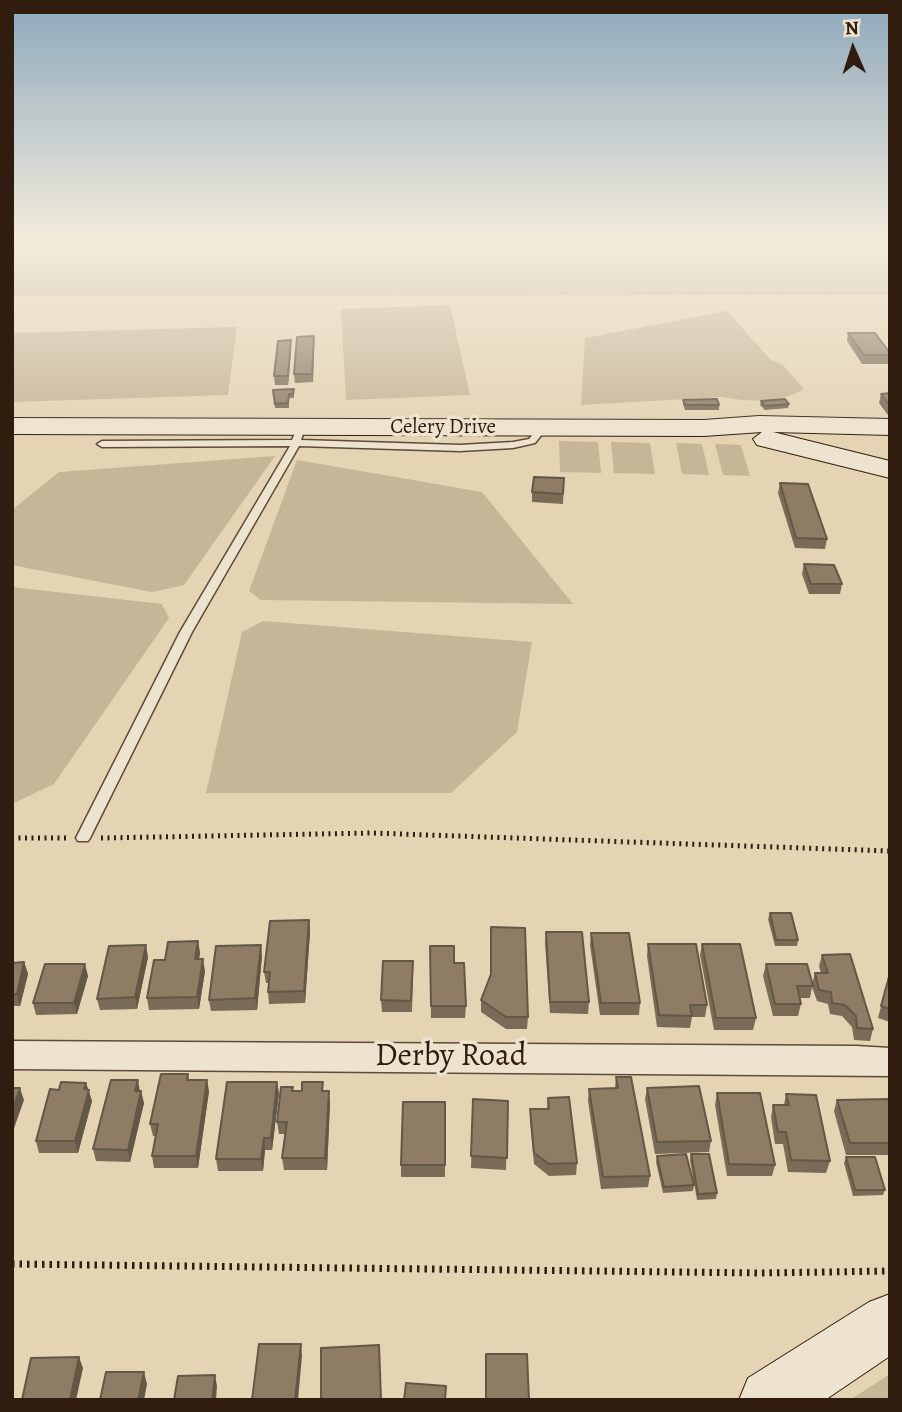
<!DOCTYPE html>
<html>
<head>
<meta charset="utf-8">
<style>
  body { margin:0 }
  #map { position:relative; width:902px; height:1412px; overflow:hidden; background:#e4d4b3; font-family:Alegreya,serif }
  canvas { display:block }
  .frame { position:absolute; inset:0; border:14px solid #311d0f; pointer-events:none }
  .north { position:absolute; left:818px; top:14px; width:70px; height:70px; -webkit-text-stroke:5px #ede3ce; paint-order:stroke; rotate:357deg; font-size:19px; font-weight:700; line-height:28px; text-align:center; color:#311d0f }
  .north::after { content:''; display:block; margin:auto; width:24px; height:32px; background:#311d0f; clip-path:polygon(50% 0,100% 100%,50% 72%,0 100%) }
</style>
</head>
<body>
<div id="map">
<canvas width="902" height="1412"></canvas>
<div class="frame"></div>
<div class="north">N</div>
</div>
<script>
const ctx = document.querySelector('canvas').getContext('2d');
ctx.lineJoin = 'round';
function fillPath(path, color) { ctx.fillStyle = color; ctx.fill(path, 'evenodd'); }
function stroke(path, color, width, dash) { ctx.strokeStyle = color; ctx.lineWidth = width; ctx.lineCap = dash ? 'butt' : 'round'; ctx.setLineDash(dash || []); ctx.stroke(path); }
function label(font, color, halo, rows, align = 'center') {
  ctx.font = font + ' Alegreya,serif'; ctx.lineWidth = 7; ctx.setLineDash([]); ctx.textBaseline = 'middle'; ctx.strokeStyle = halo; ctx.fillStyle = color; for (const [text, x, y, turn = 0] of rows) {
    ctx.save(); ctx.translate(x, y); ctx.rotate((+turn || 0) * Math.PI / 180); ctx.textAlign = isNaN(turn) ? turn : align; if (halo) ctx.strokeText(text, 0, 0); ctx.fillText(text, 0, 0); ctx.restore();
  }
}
fillPath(new Path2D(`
  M12 241H890V295L12 296Z
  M450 305 470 395 346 400 341 309Z
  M727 311 770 359 783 365 804 389C781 403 748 402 722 397L581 405 585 338Z
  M237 327 228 395 12 402V333Z
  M559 441 598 442 601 473 560 472Z
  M611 442 650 443 655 474 614 473Z
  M676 443 702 444 709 475 682 474Z
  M715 444 741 445 750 476 723 475Z
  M275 456 184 585 152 592 12 565V510L59 472Z
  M297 460 482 492 573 604 261 600 249 591Z
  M12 587 162 604 169 618 54 784 14 803Z
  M263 621 532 642 517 732 451 793H206L242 632Z
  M890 1374V1400H850Z`), '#c6b597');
const lane = new Path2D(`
  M301 425 305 428 301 440 460 445 513 442 529 439 540 426 547 428 535 443 513 448 460 451 299 446 192 632 90 838 88 841H78L76 838 180 632 290 446 102 447 97 444 102 441 292 440 297 428Z`);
const street = new Path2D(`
  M12 1041 856 1046 890 1048V1076L12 1069Z`);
const secondary = new Path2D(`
  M759 416 890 419V435L773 432 890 461V478L757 445 753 439 762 432 704 436 12 434V418L704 420Z
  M890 1294V1356L825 1400H739L748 1378 869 1302Z`);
stroke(lane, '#5e4b38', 3);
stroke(street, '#5e4b38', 3);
stroke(secondary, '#311d0f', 2);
stroke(new Path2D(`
  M12 838H67
  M101 838 371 833 890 851`), '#311d0f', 5, [2, 4.5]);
stroke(new Path2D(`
  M12 1264 761 1273 890 1271`), '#311d0f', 7, [2.5, 5]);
fillPath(lane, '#ede3ce');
fillPath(street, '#ede3ce');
fillPath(secondary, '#ede3ce');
fillPath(new Path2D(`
  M848 333 890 353 889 364H862L847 341Z
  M314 336 313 382 295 383 294 374Z
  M291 340V349L288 385H275L274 376Z
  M294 389V398H289V408H275L273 390Z
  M890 393V418L879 403 881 394Z
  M683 400 719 405V410H685L683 404Z
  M761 401 789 404 788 408 765 410 760 405Z
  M564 478 563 504 532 502V492Z
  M780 483 827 539 825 549 795 548 778 493Z
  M804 564 842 584 840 594H809L802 574Z
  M770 913 798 940 797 946H775L768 919Z
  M309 920 310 932 305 1003 269 1004 268 992 269 983H266L264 972Z
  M546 932 589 1002 588 1014 550 1013 545 943Z
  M591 933 640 1003 639 1015H600L590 945Z
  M198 941 200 953 199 959 205 971 199 1009 149 1010 147 998 165 960Z
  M648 944 707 1005 705 1017H692L690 1028 657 1027 647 956Z
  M702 944 756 1018 753 1030H714L700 955Z
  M430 946 454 963 466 1006 465 1018H431Z
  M822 955 873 1029 870 1041 854 1040 852 1027 842 1016 830 1014 828 1004 817 1001 812 987 810 998H800L801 1004 798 1016H773L763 976 766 964 812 984 815 973H821L819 966Z
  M262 956 257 1010 211 1011 209 1000Z
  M148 957 137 1009 100 1010 97 999Z
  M24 962 28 974 20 1006H12V963Z
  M890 972V1022L878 1018Z
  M413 973 412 1012H382L381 1000Z
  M491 975 528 1017 527 1029H506L481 1012V1000Z
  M88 976 77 1014 36 1015 33 1003Z
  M188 1074 189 1080 209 1091 198 1168H154L152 1156 156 1136H153L150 1124Z
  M616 1077 650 1176 648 1187 601 1189 588 1101 589 1089 615 1088Z
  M86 1083 92 1101 78 1153H39L36 1141 59 1090Z
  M293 1087V1091H324L330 1103 327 1170H284L282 1158 285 1134H279L277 1122Z
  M647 1088 711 1141 709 1152 655 1154 645 1099Z
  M140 1091 144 1103 130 1162 96 1161 93 1149Z
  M279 1093 272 1150H265L263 1171H218L216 1159Z
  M717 1093 775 1165 772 1176H727L715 1105Z
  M786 1094 830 1161 826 1173 788 1172 783 1144H775L771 1117 773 1105H784Z
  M548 1098 577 1163 576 1175 549 1176 534 1164 530 1121V1109H547Z
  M473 1099 508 1101 506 1170 471 1168Z
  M890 1099V1155H846L834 1111 837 1100Z
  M445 1102V1177H401V1165Z
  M691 1154 717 1193 716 1199 697 1200 690 1160Z
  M657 1156 694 1185 693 1191 663 1193 656 1162Z
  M846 1157 885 1190 883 1195 853 1196 844 1163Z`), '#7a6b56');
fillPath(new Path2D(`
  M314 336V345L313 382 312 374Z
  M291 340V349L288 385V376Z
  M309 920 310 932 305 1003 304 991Z
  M198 941 200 953 197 971 195 959Z
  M146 945 148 957 137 1009 135 997Z
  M261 945 262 956 257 1010 255 998Z
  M203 959 205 971 199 1009 197 997Z
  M24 962 28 974 20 1006 17 994Z
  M85 964 88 976 77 1014 74 1003Z
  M138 1080 140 1092 135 1091Z
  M207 1080 209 1091 198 1168 196 1156Z
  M277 1082 279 1093 272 1150 271 1138Z
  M86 1083 92 1101 78 1153 75 1141Z
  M20 1088 24 1100 12 1134V1111Z
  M141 1091 144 1103 130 1162 128 1150Z
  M329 1091 330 1103 327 1170 325 1158Z
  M264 1138 265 1150 263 1171 261 1159Z
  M301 1344 302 1356 298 1400H295Z
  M79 1357 83 1368 76 1400H70Z
  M144 1372 147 1384 144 1400H138Z
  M215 1375 217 1386 216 1400H212Z`), '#635746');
const building = new Path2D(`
  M848 333H875L890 353V355H864Z
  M314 336 312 374H294L297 337Z
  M291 340 288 376H274L278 341Z
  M294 389 293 394H289L288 403 275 404 273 390Z
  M890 393V406L881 394Z
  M717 399 719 405H685L683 400Z
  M785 399 789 404 765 406 761 401Z
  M534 477 564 478 563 494 532 492Z
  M780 483 808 484 827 539 796 538Z
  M804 564 834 565 842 584H811Z
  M770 913H791L798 940H776Z
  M309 920 304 991 268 992 270 972H264L270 921Z
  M491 927 525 928 528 1017H506L481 1000 491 974Z
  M546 932H582L589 1002H550Z
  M591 933H629L640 1003H601Z
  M198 941 195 959H203L197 997 147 998 154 960H165L168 942Z
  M648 944H696L707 1005H690L692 1016 659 1015Z
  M702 944H740L756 1018H716Z
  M146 945 135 997 97 999 109 946Z
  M261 945 255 998 209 1000 216 946Z
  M430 946H454V963H464L466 1006H431Z
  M850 954 873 1029 857 1028 856 1016 845 1005 832 1003 831 992 819 990 815 973H828L822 955Z
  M383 961H413L411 1001 381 1000Z
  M24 962 17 994 12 995V963Z
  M45 964H85L74 1003H33Z
  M766 964H807L813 986H797L801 1004H775Z
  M890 973V1009L881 1006Z
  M161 1074H188L187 1080H207L196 1156H152L158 1124H150Z
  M616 1077H631L650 1176 603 1177 589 1089 618 1088Z
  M111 1080H138L135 1091H141L128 1150 93 1149Z
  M61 1082 86 1083 84 1089 89 1090 75 1141H36L50 1089 59 1090Z
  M227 1082H277L271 1138H264L261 1159H216Z
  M302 1082H323L322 1091H329L325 1158H282L287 1122H277L281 1087H293L292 1091H302Z
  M699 1086 711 1141 657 1142 647 1088Z
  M12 1088H20L12 1111Z
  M717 1093H760L775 1165 729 1164Z
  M786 1094 816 1095 830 1161 791 1160 786 1132H778L773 1105H789Z
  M569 1097 577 1163 549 1164 534 1153 530 1109H549L548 1098Z
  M473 1099 508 1101 507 1158 471 1156Z
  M890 1099V1143H850L837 1100Z
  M403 1102H445V1165H401Z
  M686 1154 694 1185 664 1187 657 1156Z
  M691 1154H709L717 1193 698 1194Z
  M846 1157H875L885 1190H855Z
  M259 1344H301L295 1400H252Z
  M379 1345 381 1400H321V1348Z
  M486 1354H527L529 1400H486Z
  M79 1357 70 1400H22L31 1358Z
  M106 1372H144L138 1400H100Z
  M215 1375 212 1400H174L178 1376Z
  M406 1383 446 1386 445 1400H404Z`);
fillPath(building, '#8e7c64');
stroke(building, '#635746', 2);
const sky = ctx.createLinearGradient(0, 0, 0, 439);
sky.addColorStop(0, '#8ea8bc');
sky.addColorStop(0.55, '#f3ecdd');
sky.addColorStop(1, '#f3ecdd00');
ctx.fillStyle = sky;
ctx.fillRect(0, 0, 902, 439);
label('21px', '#311d0f', '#ede3ce', [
  ["Celery Drive",443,428]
]);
label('32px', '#311d0f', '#ede3ce', [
  ["Derby Road",451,1057]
]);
</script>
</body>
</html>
